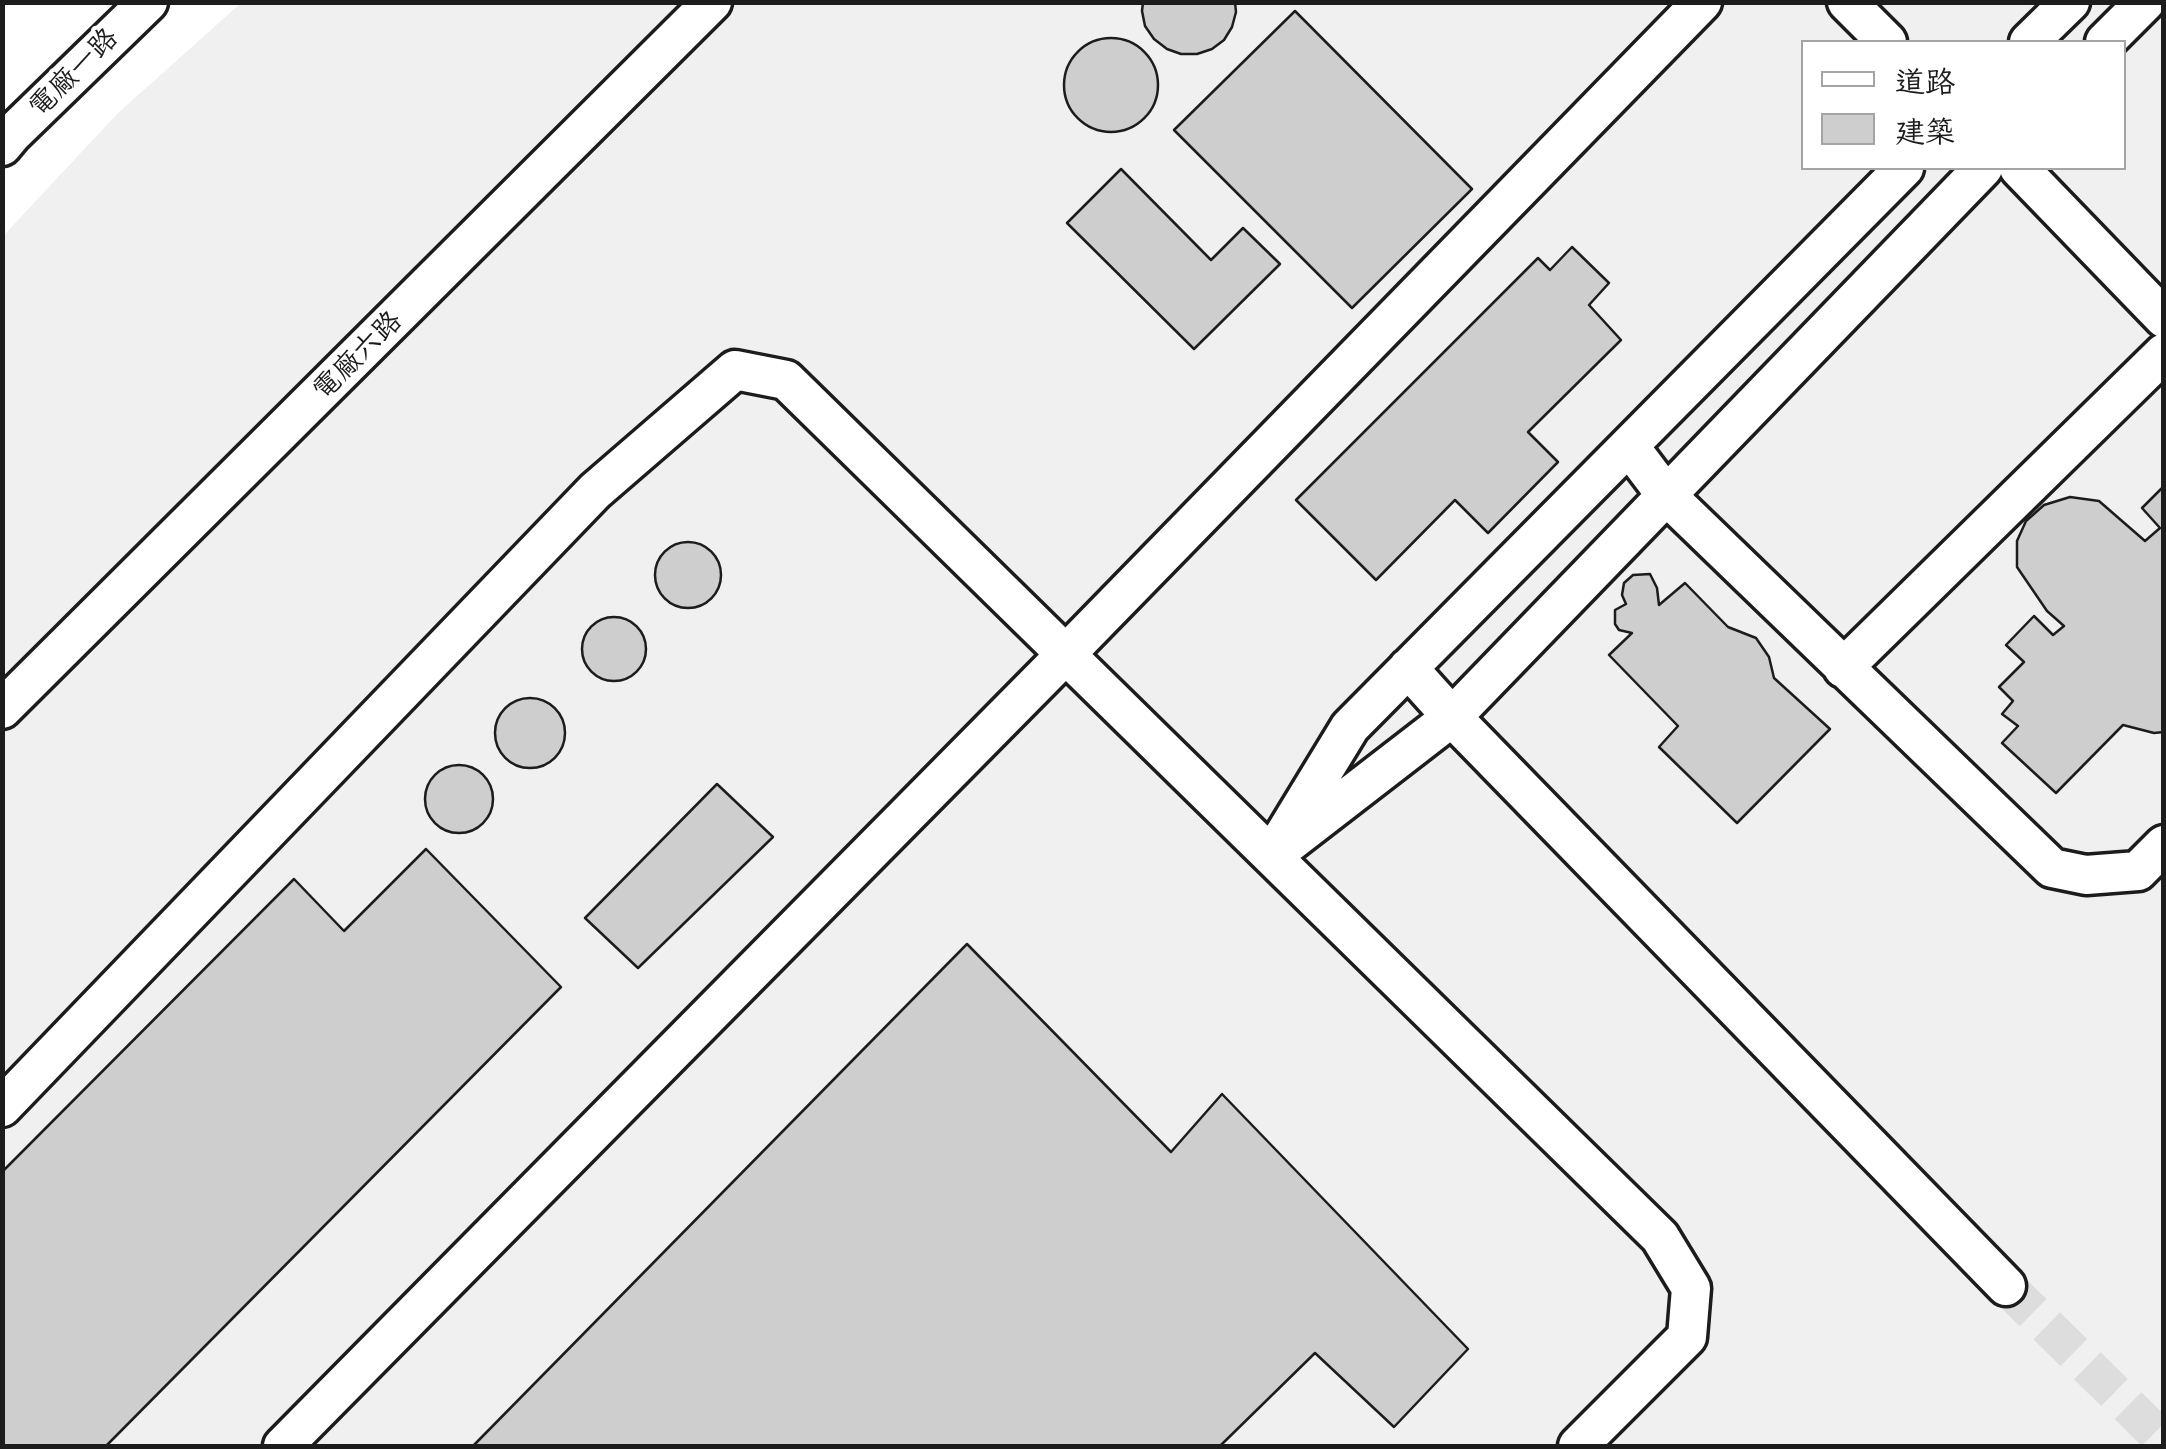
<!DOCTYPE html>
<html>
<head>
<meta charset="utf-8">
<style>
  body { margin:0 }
  #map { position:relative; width:2166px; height:1449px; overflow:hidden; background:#fff; font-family:"Playpen Sans","LXGW WenKai TC",sans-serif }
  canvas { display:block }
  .frame { position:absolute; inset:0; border:5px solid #1c1c1c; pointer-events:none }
  .legend { position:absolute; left:1801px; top:40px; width:325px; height:130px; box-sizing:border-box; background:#fff; border:2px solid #a4a4a4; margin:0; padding:12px 18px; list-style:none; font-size:30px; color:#1c1c1c }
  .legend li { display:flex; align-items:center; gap:20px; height:50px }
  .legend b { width:50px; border:2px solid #a4a4a4 }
</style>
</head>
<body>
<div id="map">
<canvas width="2166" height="1449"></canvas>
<div class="frame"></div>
<ul class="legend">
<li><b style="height:12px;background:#fff"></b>道路</li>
<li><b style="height:28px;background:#cecece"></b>建築</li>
</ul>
</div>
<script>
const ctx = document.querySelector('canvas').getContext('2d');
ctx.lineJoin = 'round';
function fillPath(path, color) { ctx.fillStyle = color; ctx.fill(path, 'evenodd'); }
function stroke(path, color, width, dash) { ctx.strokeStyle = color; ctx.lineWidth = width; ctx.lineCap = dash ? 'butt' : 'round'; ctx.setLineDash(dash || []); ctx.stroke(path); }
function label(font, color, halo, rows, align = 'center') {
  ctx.font = font + ' "Playpen Sans","LXGW WenKai TC",sans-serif'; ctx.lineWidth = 8; ctx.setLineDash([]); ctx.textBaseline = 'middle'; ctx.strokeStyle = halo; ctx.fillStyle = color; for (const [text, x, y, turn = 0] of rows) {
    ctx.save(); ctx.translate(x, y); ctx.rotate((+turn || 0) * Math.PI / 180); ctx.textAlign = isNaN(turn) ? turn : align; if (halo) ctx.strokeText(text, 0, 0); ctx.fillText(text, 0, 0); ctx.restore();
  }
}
fillPath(new Path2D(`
  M241 3H2163V1446H3V236L118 113ZM1804 42H2124V168H1804Z`), '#f0f0f0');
const building = new Path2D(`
  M1143 2H1235L1236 12 1232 27 1224 40 1212 49 1197 54H1181L1167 49 1154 39 1145 26 1142 11Z
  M1295 11 1472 189 1352 308 1174 130Z
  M1064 85a47 47 0 1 1 94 0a47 47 0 1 1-94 0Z
  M1121 169 1211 260 1243 228 1280 264 1194 349 1067 223Z
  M1572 247 1609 283 1589 305 1621 340 1528 432 1558 462 1488 533 1455 500 1376 580 1296 500 1538 258 1550 270Z
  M2164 486V732L2154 733 2123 725 2056 793 2002 743 2018 726 2002 714 2013 701 1999 687 2024 662 2006 645 2034 616 2053 635 2064 626 2047 611 2017 567V541L2026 521 2044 505 2070 497 2099 501 2145 541 2160 528 2142 508Z
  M655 575a33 33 0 1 1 66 0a33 33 0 1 1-66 0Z
  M1650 574 1657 588 1659 605 1685 583 1728 627 1756 638 1769 657 1774 678 1830 729 1737 823 1659 747 1678 726 1609 655 1632 633 1619 630 1615 624V610L1626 604 1622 595 1624 583 1633 575Z
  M582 649a32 32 0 1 1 64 0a32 32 0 1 1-64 0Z
  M495 733a35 35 0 1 1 70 0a35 35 0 1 1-70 0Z
  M425 799a34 34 0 1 1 68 0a34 34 0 1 1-68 0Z
  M717 784 773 837 638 968 585 918Z
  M426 849 561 987 106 1446H2V1172L294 879 344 931Z
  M967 944 1171 1152 1222 1094 1468 1349 1394 1427 1315 1353 1220 1446H473Z`);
fillPath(building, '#cecece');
stroke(building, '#1c1c1c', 2.5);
stroke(new Path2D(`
  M2006 1286 2164 1441`), '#ddd', 38, [38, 19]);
const minor = new Path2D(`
  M1847 2 1887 42
  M2029 42 2070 2
  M2105 42 2145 2
  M2 146 12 134 148 2
  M2019 168 2164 318
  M1629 446 1666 495 2052 868 2086 875 2138 871 2164 845
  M1408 668 1452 717 2006 1286
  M1843 668 2164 353
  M2 709 712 2
  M1283 837 1350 727 1904 168
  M1272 856 1452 717 1983 168
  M2 1107 595 491 735 370 786 380 1660 1237 1691 1288 1687 1337 1578 1446
  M283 1446 1066 654 1702 2`);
stroke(minor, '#1c1c1c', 45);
stroke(minor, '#fff', 38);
label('28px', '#1c1c1c', '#fff', [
  ["電廠一路",74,73,-45],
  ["電廠六路",358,356,-45]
]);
</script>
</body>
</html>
